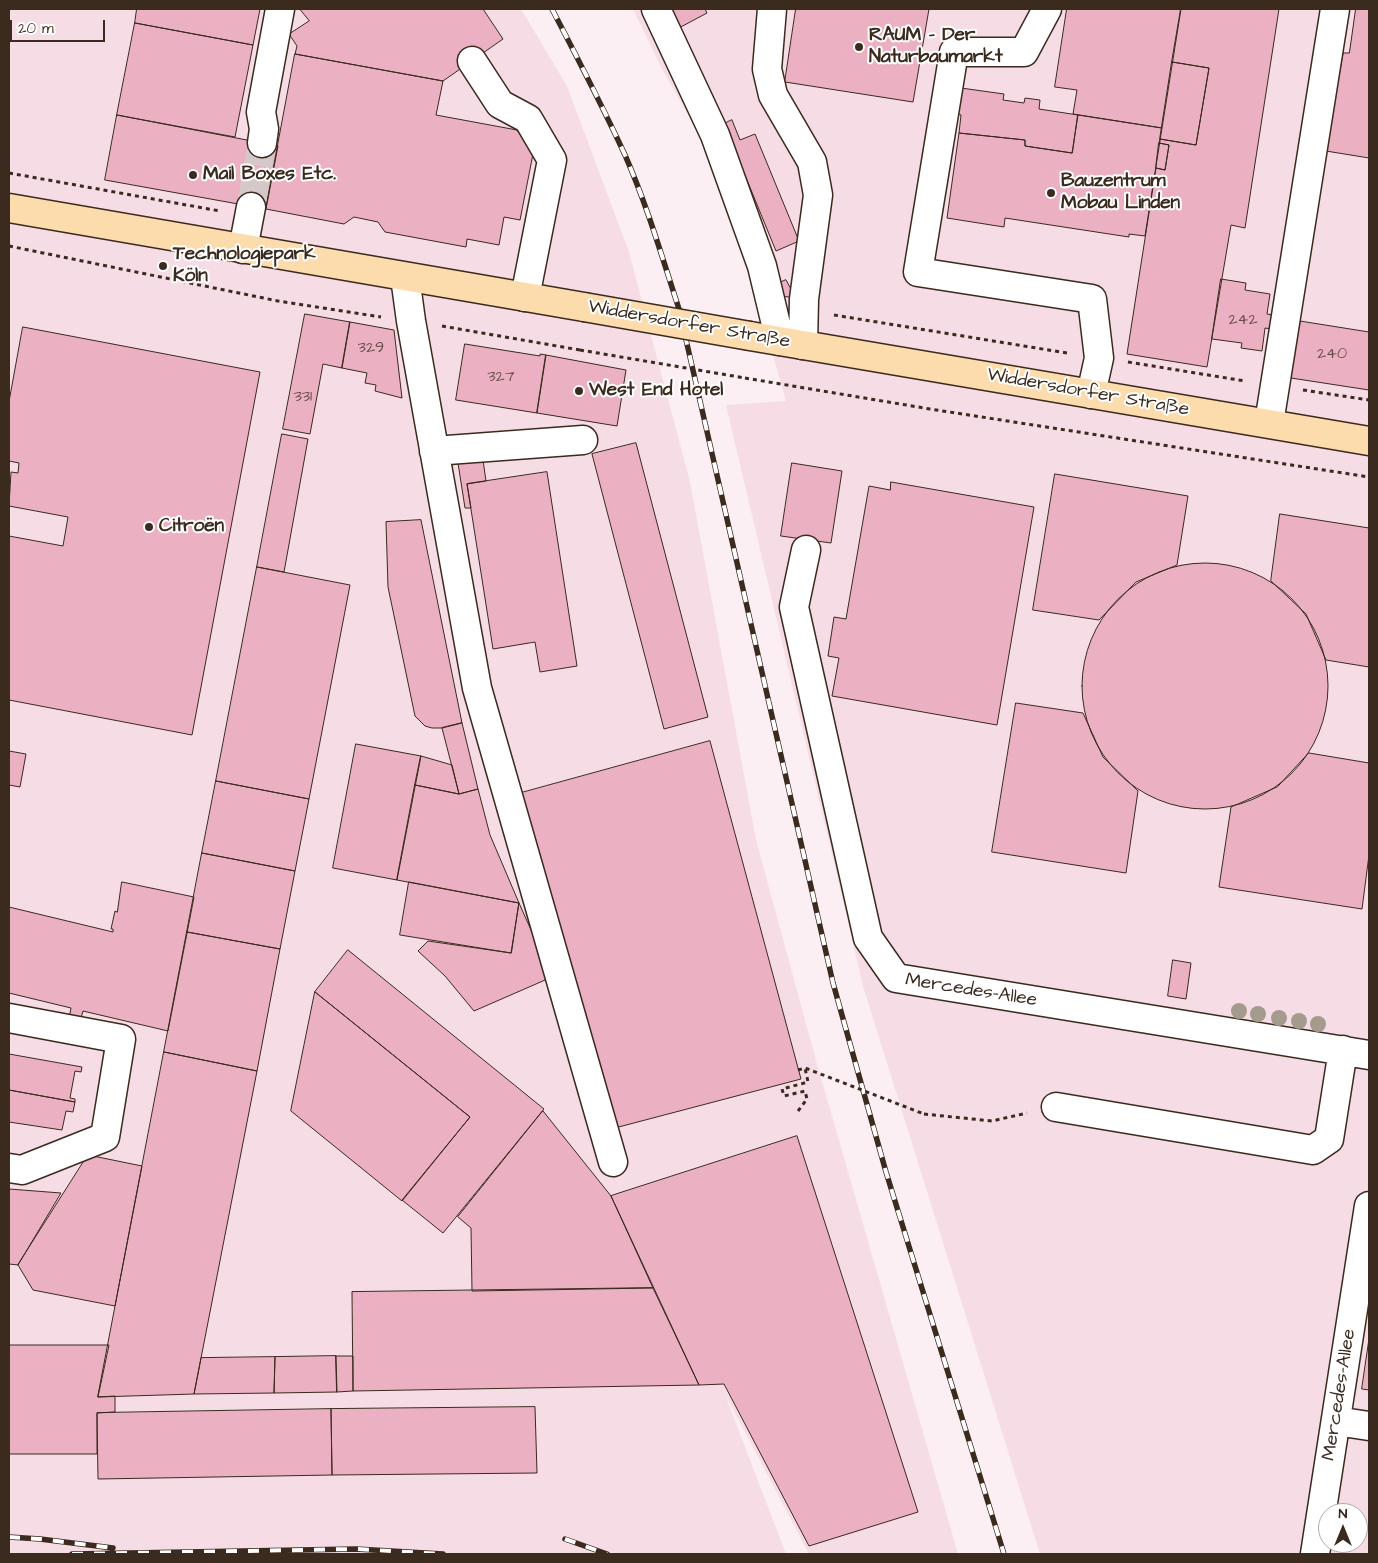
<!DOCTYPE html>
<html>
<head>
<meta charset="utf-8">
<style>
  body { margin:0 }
  #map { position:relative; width:1378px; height:1563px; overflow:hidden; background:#fbeff3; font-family:"Architects Daughter",sans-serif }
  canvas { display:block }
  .frame { position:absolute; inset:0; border:10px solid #3b2a1e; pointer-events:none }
  .north { position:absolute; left:1318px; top:1503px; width:50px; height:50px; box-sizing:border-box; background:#fff; border:1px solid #b1aaa5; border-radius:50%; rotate:0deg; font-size:14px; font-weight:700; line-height:20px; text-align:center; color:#3b2a1e }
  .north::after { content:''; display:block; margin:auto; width:18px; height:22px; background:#3b2a1e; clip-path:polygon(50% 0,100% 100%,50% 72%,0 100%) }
  .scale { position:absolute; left:10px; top:20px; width:95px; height:22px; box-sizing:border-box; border:2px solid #3b2a1e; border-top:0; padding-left:6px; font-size:15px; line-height:18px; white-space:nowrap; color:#3b2a1e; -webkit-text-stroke:4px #fff; paint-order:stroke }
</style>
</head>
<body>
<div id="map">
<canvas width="1378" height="1563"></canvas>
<div class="frame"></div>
<div class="north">N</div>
<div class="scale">20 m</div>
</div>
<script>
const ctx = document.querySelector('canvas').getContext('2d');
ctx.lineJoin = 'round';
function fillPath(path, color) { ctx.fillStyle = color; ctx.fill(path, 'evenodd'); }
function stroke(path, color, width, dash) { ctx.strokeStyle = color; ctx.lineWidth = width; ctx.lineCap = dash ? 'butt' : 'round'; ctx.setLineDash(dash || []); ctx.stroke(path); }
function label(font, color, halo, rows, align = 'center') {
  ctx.font = font + ' "Architects Daughter",sans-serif'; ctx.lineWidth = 4; ctx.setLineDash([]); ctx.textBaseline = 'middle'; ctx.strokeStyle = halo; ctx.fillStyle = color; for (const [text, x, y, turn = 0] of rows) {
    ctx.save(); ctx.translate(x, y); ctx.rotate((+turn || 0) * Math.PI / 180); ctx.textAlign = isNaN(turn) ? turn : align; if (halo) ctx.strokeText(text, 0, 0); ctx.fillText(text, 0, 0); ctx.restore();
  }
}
fillPath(new Path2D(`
  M9 9H521L567 86 629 252 690 482 756 840 817 1064 958 1554H809L724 1392 786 1554H9Z
  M633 9H1369V1554H1040L863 986 726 405 786 401 748 267 702 139 663 71ZM1328 1513H1358V1543H1328Z`), '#f6dce5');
const building = new Path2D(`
  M137 9H260L253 45 135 23Z
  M300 9H483L503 39 443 81 295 54 297 46 289 34 309 21Z
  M667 9H705L707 13 677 29Z
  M796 9H929L913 102 785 82Z
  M1067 9H1181L1162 128 1073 114 1077 90 1055 87Z
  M1181 9H1279L1245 228 1231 225 1207 367 1127 354 1156 168 1165 170 1169 145 1159 143 1160 139 1196 145 1209 68 1172 62Z
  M1356 9H1369V158L1326 151 1343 53H1349Z
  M135 23 253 45 235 137 117 115Z
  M295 54 443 81 436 115 517 130 533 154 520 220 504 217 499 245 467 239 466 247 385 232 378 222 354 217 344 224 266 209Z
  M1172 62 1209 68 1196 145 1160 139Z
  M961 88 1004 94 1003 100 1024 103 1025 98 1040 100 1039 109 1078 115 1072 153 1025 146V140L959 133 961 115 957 113Z
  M117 115 278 146 266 209 105 180Z
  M1078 115 1162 128 1145 236 1129 234V237L1005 218 1004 227 947 218 959 133 1025 140V146L1072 153Z
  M732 120 740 140 755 134 799 241 776 251 724 124Z
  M1159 143 1169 145 1165 170 1156 168Z
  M1221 279 1246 283 1245 290 1270 294 1267 314 1273 315 1271 329 1265 328 1262 351 1241 348 1242 343 1212 339Z
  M786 280 796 298 781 296 777 284Z
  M305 314 350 322 342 368 323 364 310 434 283 429Z
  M1300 321 1369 332V390L1291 378Z
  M350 322 394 330 402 398 375 391 376 385 365 383 367 373 342 368Z
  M23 327 260 372 192 735 9 700V536L63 546 68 517 9 506 11 472 18 473 19 463 9 461V402Z
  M465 344 540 356V354L546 355 537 413 456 400Z
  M546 355 626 370 617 426 537 413Z
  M282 434 308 439 284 572 257 567Z
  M636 443 708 717 664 729 592 454Z
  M483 460 486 481 467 484 471 508H465L458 463Z
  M792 463 842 471 831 543 781 536Z
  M547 472 577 666 540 672 535 642 493 649 467 484Z
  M1055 474 1188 496 1177 565 1136 582 1099 620 1033 610Z
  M891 482 1034 507 997 725 832 696 839 658 828 656 834 617 846 619 869 486 890 490Z
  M1280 514 1369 528V667L1326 660 1306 614 1271 581Z
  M421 520 462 723 442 728H432L425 726 415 716 388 587 386 522Z
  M1082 686a123 123 0 1 1 246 0a123 123 0 1 1-246 0Z
  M257 567 350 585 309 799 216 781Z
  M1016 703 1083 713 1103 757 1138 791 1126 873 992 852Z
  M462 723 478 789 459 794 442 728Z
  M710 741 801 1079 611 1129 521 793Z
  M356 744 421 756 397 880 333 868Z
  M9 751 26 754 20 787 9 785Z
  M1309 753 1369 763V855L1362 909 1219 887 1231 807 1277 787Z
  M421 756 452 765 459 794 415 785Z
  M216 781 309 799 295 871 202 853Z
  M415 785 459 794 478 789 490 835 519 903 397 880Z
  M202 853 295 871 280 949 187 932Z
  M122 882 194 897 168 1031 83 1011 80 1022 69 1019 71 1008 9 993V907L113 932V929H111L115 911 117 912Z
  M409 882 519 903 511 953 400 935Z
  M519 903 552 977 474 1011 445 976 418 951 428 941 511 953Z
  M187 932 280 949 257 1071 164 1052Z
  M348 950 544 1109 443 1233 402 1200 470 1117 315 992Z
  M1173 960 1191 963 1186 999 1168 996Z
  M315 992 470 1117 402 1201 291 1111Z
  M164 1052 257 1071 194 1394 98 1397Z
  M9 1054 82 1067 81 1072 75 1071 70 1098 75 1099V1102L9 1090Z
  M9 1090 75 1102 73 1112 66 1111 62 1130 9 1122Z
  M543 1111 611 1196 653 1288 472 1291 471 1228 458 1217Z
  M797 1136 918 1512 809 1546 724 1384 699 1385 611 1196Z
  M88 1155 142 1166 115 1306 33 1290 18 1265Z
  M9 1189 61 1193 18 1265 9 1264Z
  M653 1288 699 1385 353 1391 352 1292Z
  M1369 1339V1390L1362 1389Z
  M9 1345H109L98 1397 115 1396V1412L97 1413V1454H9Z
  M336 1356 337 1392 274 1393 275 1357Z
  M336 1356H353V1391L337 1392Z
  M275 1357 274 1393 194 1394 201 1358Z
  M535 1407 537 1473 332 1475 331 1409Z
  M331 1409 332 1475 98 1479 97 1413Z`);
fillPath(building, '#ebb1c3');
stroke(building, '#3b2a1e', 1);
stroke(new Path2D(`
  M251 207 262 143`), '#d5c8c8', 28, [28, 14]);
const minor = new Path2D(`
  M656 9 715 135 762 266 780 341
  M772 9 767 69 773 95 812 162 818 195 804 299 803 345
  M1047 9 1024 52H954L918 272 1092 299 1099 358 1091 394
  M472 61 500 104 528 119 552 160 525 297
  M262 143 264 129 261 112 280 9
  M243 249 251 207
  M405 277 411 321 477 688 613 1162
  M1269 423 1335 9
  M434 451 583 440
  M806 550 794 607 868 938 896 978 1369 1055
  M9 1018 121 1039 105 1137 22 1170 9 1168
  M1056 1107 1313 1150 1329 1139 1343 1050
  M1336 1421 1369 1426
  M1315 1554 1369 1206`);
const major = new Path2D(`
  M9 208 584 307
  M750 336 1369 441`);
stroke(minor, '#3b2a1e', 31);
stroke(major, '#3b2a1e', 31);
stroke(new Path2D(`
  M9 173 220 211
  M9 246 278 301 381 317
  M174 280 176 268
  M834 315 1067 353
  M442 326 580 350
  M1128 362 1245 381
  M745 378 930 409 1369 477
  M1303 390 1369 400
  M798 1111 807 1099 805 1091 784 1096 782 1089 808 1082 805 1068
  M924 1114 992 1121 1027 1113`), '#3b2a1e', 3, [4, 4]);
stroke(minor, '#fff', 28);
stroke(major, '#fcdcac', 28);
const rail = new Path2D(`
  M552 9C577 57 602 105 625 155 647 205 662 257 679 309L833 983 886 1172 1004 1554
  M9 1537 40 1539 113 1548
  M565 1539 607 1554
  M72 1554 356 1549 443 1554`);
stroke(rail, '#3b2a1e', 5.5);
stroke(rail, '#fff', 4, [11]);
const majorBridge = new Path2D(`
  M584 307 750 336`);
stroke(majorBridge, '#3b2a1e', 31, []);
stroke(new Path2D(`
  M580 350 745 378
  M798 1070 805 1068 924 1114`), '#3b2a1e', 3, [4, 4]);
stroke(majorBridge, '#fcdcac', 28);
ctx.fillStyle = '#a49b8e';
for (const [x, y] of [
  [1239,1011],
  [1258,1014],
  [1279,1018],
  [1299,1021],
  [1318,1024]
]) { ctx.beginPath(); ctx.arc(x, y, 8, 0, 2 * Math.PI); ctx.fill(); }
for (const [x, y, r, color] of [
  [859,47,5,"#3b2a1e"],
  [193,175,5,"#3b2a1e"],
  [1051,193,5,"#3b2a1e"],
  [163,266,5,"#3b2a1e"],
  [579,391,5,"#3b2a1e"],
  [149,527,5,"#3b2a1e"]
]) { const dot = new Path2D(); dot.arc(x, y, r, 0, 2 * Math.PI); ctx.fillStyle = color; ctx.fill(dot); stroke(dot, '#fff', 2); }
label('16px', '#674c47', null, [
  ["242",1243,321],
  ["329",371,349],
  ["240",1332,355],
  ["327",501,378],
  ["331",303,398]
]);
label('bold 19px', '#3b2a1e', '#fff', [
  ["RAUM - Der",869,36],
  ["Naturbaumarkt",869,58],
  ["Mail Boxes Etc.",203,175],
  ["Bauzentrum",1061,182],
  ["Mobau Linden",1061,204],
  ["Technologiepark",173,255],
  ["Köln",173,277],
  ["West End Hotel",589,391],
  ["Citroën",159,527]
], 'left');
label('19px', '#3b2a1e', '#fff', [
  ["Widdersdorfer Straße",689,325,10],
  ["Widdersdorfer Straße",1088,393,10],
  ["Mercedes-Allee",971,991,9],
  ["Mercedes-Allee",1340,1395,-81]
]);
</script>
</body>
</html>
